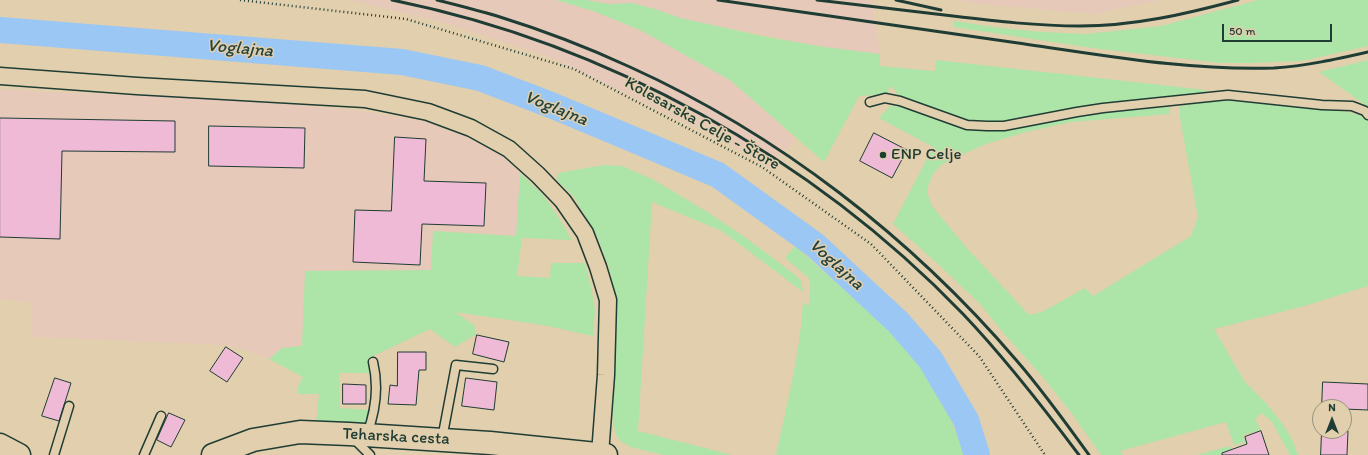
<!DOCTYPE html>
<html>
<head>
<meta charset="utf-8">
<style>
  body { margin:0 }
  #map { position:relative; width:1368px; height:455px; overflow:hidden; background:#e2cfad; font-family:Itim,sans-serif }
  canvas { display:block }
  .north { position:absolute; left:1312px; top:399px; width:40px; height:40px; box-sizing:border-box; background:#e2cfad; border:1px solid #94957d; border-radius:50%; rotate:0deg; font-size:11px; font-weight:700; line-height:16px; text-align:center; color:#1f3d34 }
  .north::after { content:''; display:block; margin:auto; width:14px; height:18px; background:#1f3d34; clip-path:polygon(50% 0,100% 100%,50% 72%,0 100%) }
  .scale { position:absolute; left:1222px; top:24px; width:110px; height:18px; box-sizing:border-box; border:2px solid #1f3d34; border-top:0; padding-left:5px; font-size:12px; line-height:14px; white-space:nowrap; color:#1f3d34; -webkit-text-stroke:3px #e2cfad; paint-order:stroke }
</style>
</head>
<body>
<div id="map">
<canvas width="1368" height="455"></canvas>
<div class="north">N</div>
<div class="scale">50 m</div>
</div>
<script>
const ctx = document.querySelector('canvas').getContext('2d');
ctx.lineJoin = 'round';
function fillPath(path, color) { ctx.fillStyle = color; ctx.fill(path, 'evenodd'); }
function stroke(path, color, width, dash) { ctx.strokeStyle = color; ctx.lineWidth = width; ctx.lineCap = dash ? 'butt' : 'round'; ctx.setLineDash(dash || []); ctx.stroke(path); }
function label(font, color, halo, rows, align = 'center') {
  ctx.font = font + ' Itim,sans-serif'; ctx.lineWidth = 3; ctx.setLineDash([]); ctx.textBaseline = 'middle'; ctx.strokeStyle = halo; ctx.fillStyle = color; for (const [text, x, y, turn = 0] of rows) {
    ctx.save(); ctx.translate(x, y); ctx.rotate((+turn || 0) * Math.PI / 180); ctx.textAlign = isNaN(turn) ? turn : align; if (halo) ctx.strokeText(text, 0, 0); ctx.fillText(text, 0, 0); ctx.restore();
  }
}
fillPath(new Path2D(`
  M348 0H872L880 54 818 46 706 23 697 61 730 80 796 139 768 168 727 143 555 59 438 21Z
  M954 0H1162L1093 14 981 4Z
  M0 89 43 92 166 96 314 106 368 112 428 122 463 135 502 155 520 173 517 236 434 231 431 270 306 271 302 346 282 348 269 359 249 351 226 345 32 337V302L0 299Z`), '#e6c9b9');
fillPath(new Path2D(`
  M556 0H586L609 4 632 3 658 10 680 18 762 36 818 46 880 54 879 66 935 71 936 60 1206 90V95L1004 123 971 121 951 116 919 105 899 96 892 87H889L888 94 859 96 824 162 730 80 640 30 593 11Z
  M1258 0H1368V46L1302 61 1251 63H1220L1092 48 954 27V21L1001 28 1042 32 1086 34 1161 26Z
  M1368 60V107L1319 72Z
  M1229 101C1259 103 1288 105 1318 109 1334 111 1354 110 1368 120V286L1308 305 1214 329 1245 382 1266 403 1282 423 1292 439 1298 455H1290L1272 422 1261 413 1255 420 1261 430 1243 435 1246 442 1234 445 1226 422 1120 451 1123 455H1101L1070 411 1041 375 1006 336 980 304 939 265 893 224 933 147 879 118 890 106 907 107 966 127 1103 112 1170 107V114L1071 122 1026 132 986 144 948 161 941 165 933 174 928 186V195L932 206 966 247 1029 315 1042 312 1085 288 1093 296 1191 236 1198 217 1180 118V106H1184L1188 102Z
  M604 165 622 166 654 180 709 213 746 238 794 274 801 281 803 292 722 231 652 202 638 431 732 455H663L631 447 622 442 617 437 613 423 612 410 615 341 616 313 614 290 609 268 597 236 574 197 557 180 558 174 563 172Z
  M520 173 543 195 557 215 572 240 522 238 517 276 550 278 551 263H585L591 287 595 310 593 336 543 325 455 312 474 325 476 334 455 347 430 329 369 358V373H339L340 408 370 410 365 424 316 425 319 394H298V387L303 377 269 359 282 348 302 346 305 271 431 270 433 231 516 236Z
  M795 246 900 339C931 371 949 414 965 455H776C787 404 800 354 803 302L809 306 810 279 785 258Z
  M1230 446 1234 455H1197Z`), '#ade4a8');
stroke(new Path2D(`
  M0 30 402 62 480 78 551 105 718 175 815 245 898 322 930 359 966 420 977 455`), '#9bc7f5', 26);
const building = new Path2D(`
  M0 118 175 121V152L62 151 60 239 0 237Z
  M209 126 305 128 304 168 209 166Z
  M874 133 907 150 892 178 860 161Z
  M395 137 426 139 424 181 486 183 484 226 422 224 420 265 353 262 355 210 391 211Z
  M477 335 509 342 504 362 473 354Z
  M226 347 243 358 227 382 210 371Z
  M398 352H426V370H419L416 405 388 404 390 385 397 386Z
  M55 378 71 383 59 421 42 416Z
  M466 378 497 382 494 410 462 406Z
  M1323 382 1368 384V410L1344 409V407H1322Z
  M343 384 366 385V404H343Z
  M169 413 185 420 171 447 157 440Z
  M1261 431 1269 455H1222V453L1247 444 1245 437Z
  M1322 431H1348L1347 455H1321Z`);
fillPath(building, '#eebad5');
stroke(building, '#1f3d34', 1);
const lane = new Path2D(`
  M870 102 885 98 900 101 967 125 987 126H1004L1077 112 1103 108 1228 95 1322 105 1352 106 1365 111 1368 115
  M367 434C376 410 379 387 373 362
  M354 439 370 455
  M442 439 456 365 493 369
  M54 455 69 406
  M144 455 161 416`);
const street = new Path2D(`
  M0 76 137 86 365 99 428 112 471 128 509 149 538 175 563 201 585 233 598 267 608 300 606 375 600 454`);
const secondary = new Path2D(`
  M0 445 19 455
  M213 455 253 440 300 432 349 434 490 443 606 455`);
stroke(lane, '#1f3d34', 11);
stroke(street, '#1f3d34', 19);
stroke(secondary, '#1f3d34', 25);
stroke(new Path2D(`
  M240 0 406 19 574 69 762 167 871 244 979 356 1045 455`), '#1f3d34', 2.5, [1, 3]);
stroke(lane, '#e2cfad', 8);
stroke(street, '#e2cfad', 16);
stroke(secondary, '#e2cfad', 22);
stroke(new Path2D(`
  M392 0C606 43 812 157 963 314 1005 358 1043 407 1079 455
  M437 0C457 5 477 10 497 16 542 30 587 47 630 67 778 134 912 238 1017 361 1043 391 1066 423 1089 455
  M718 0C818 15 918 29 1018 43 1103 55 1188 71 1274 68 1306 66 1337 59 1368 52
  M817 0C862 5 907 11 953 16 995 21 1037 26 1080 26 1134 26 1186 14 1238 0
  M896 0 941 10`), '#1f3d34', 3);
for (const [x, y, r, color] of [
  [883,155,4,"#1f3d34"]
]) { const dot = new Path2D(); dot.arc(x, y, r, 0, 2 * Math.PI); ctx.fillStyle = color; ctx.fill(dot); stroke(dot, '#e2cfad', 1.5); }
label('17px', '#1f3d34', '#e2cfad', [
  ["Kolesarska Celje - Štore",702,124,29],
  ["Teharska cesta",396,437,3]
]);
label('17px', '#1f3d34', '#e2cfad', [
  ["ENP Celje",891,155]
], 'left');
label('italic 18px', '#25443e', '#e2cfad', [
  ["Voglajna",240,49,5],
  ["Voglajna",556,109,22],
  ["Voglajna",836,265,42]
]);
</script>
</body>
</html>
